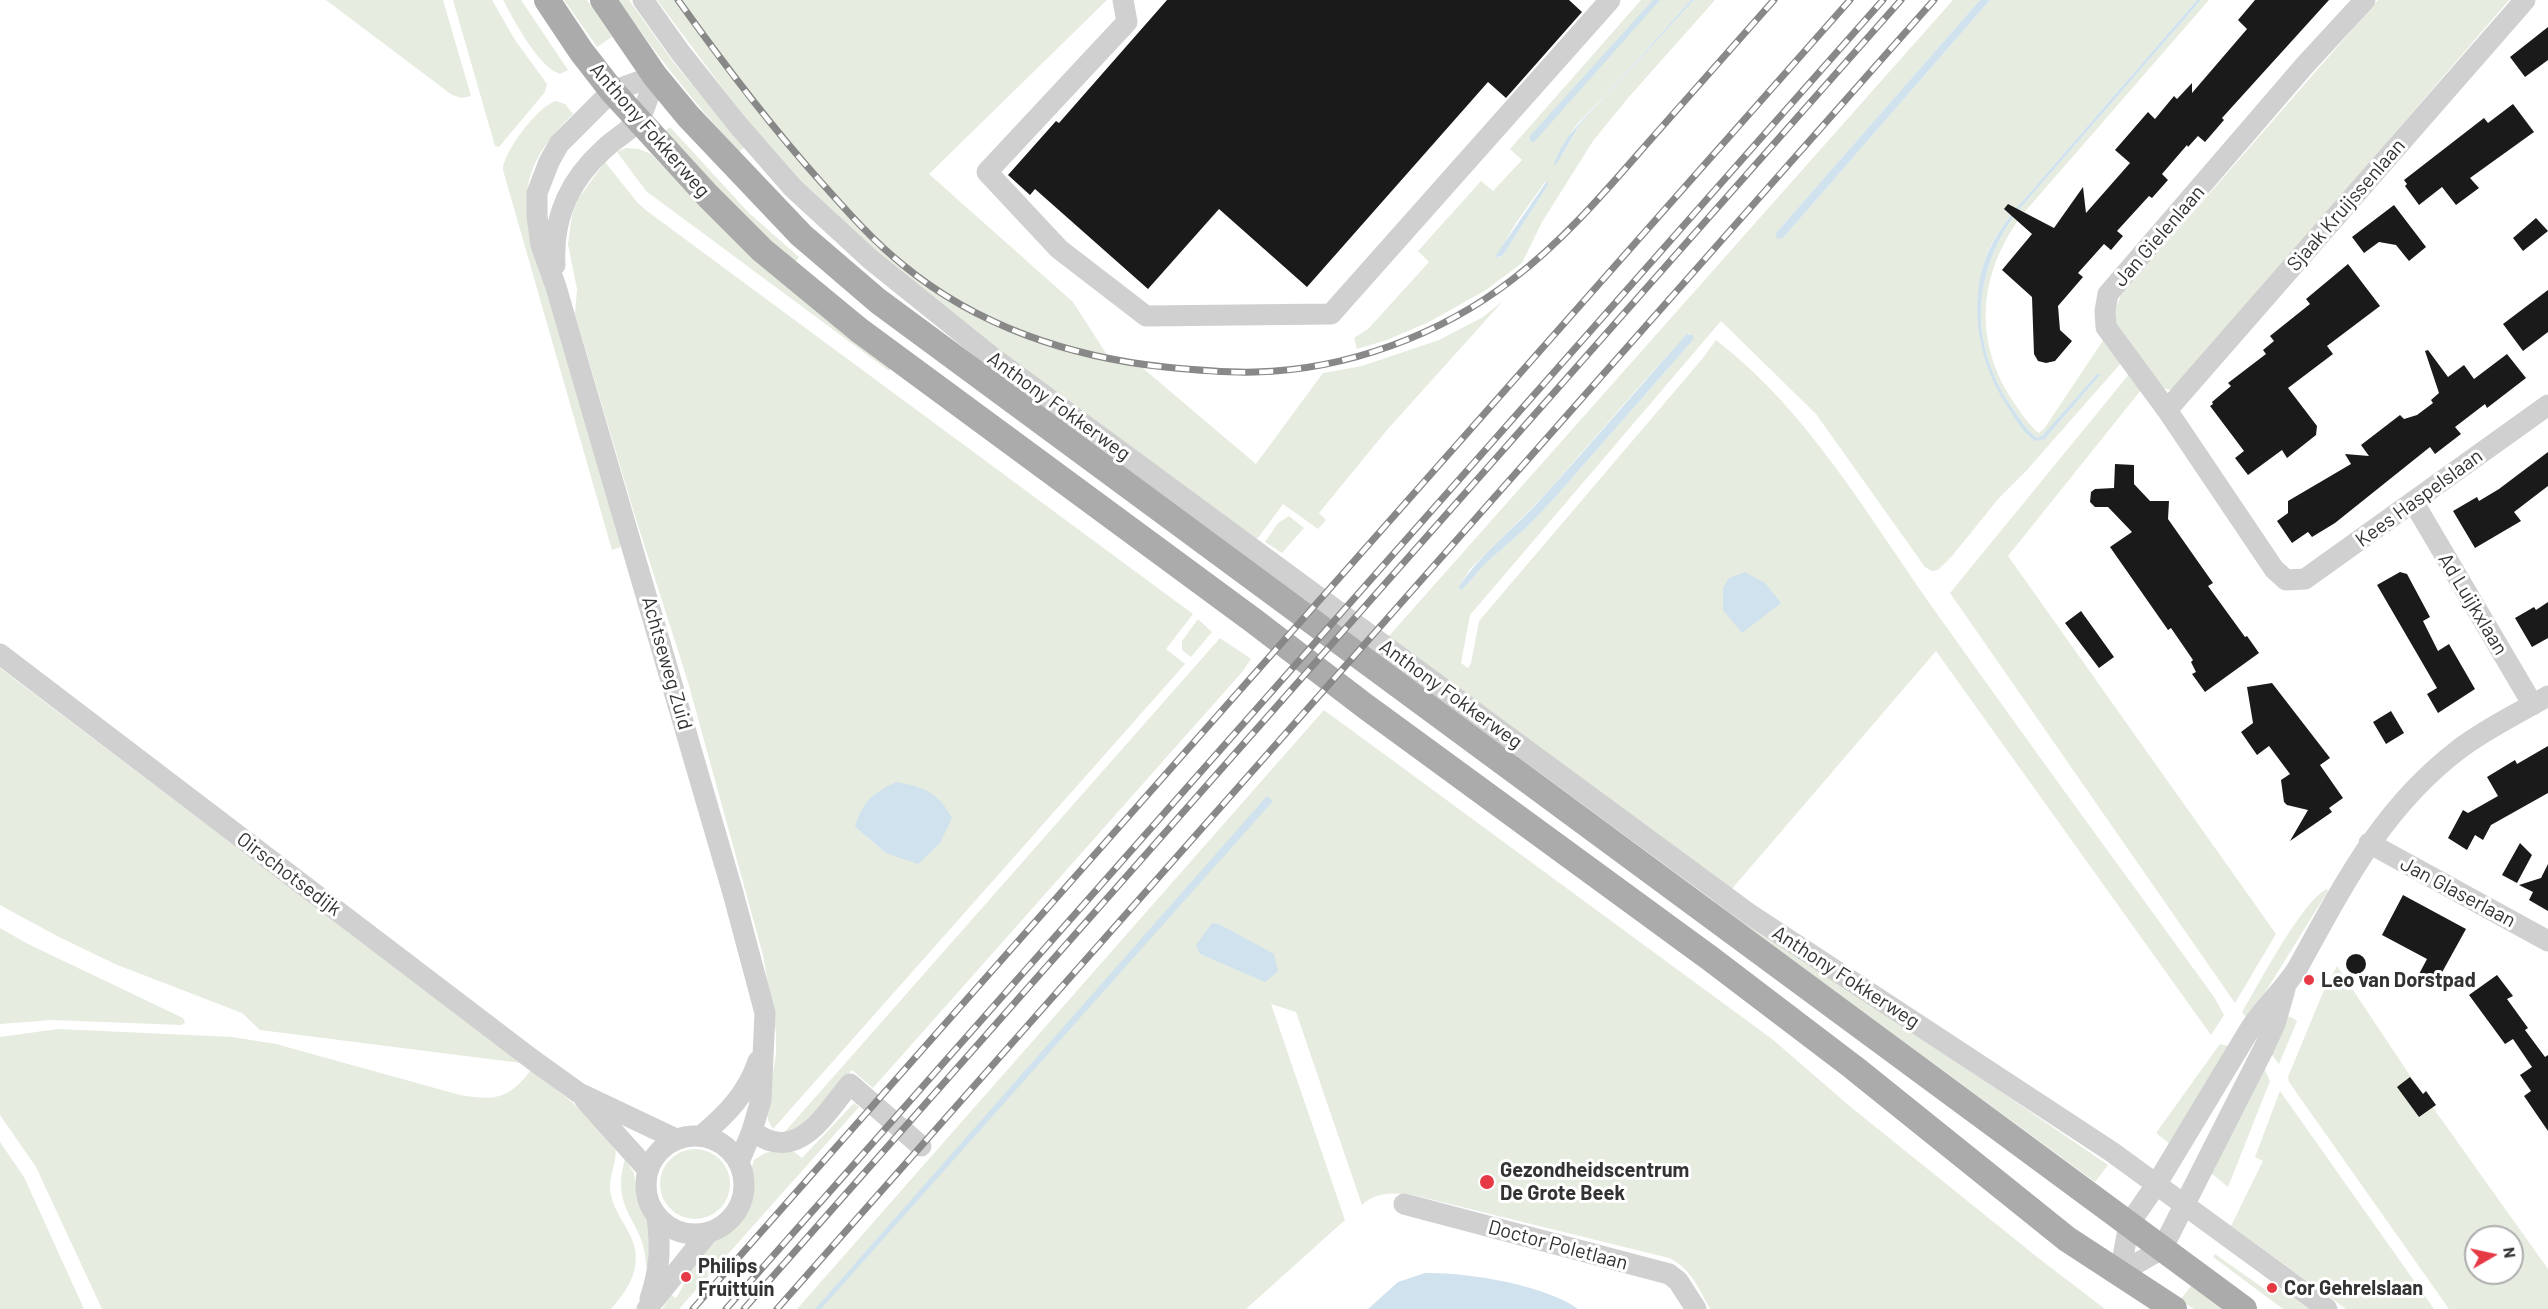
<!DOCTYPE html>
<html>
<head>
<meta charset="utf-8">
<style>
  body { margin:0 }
  #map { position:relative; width:2548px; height:1309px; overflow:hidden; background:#fff; font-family:Barlow,sans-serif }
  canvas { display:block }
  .north { position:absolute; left:2464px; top:1225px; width:60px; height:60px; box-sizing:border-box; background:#fff; border:2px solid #adadad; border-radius:50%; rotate:81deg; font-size:16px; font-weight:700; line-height:24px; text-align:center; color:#333 }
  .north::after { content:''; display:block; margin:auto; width:21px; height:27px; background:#e63946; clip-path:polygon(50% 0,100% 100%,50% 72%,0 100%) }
</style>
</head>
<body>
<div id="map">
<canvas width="2548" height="1309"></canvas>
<div class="north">N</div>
</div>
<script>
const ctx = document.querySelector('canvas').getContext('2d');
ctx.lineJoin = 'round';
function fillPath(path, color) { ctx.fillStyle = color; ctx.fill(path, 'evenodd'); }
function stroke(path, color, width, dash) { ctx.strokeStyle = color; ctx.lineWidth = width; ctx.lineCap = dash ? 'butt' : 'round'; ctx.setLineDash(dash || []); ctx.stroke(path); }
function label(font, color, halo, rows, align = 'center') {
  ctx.font = font + ' Barlow,sans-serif'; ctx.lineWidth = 6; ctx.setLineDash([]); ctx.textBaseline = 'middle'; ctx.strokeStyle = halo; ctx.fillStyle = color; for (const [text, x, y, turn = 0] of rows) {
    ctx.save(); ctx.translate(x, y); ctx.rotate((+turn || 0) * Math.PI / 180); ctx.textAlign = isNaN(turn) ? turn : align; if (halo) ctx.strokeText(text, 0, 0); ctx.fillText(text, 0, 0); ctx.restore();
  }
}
fillPath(new Path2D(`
  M326 0H443L471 96 462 98 452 95Z
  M453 0H492L515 40 547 84 545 92 499 147 495 146Z
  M503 0H521L568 70 560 74C537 66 515 21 503 0Z
  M564 0H587L612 37 597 47Z
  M618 0H629L674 63 745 147 739 152C695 104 655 53 618 0Z
  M657 0H1107L929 174 1073 302 1109 358 1138 364 1256 464 1323 373 1362 366 1439 340 1483 317 1503 301 1387 430 1319 513 1326 520 1318 529 1283 504 1258 538 1253 539 926 297 799 183 762 141Z
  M1641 0H1691L1603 98 1579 122 1572 131 1561 157 1580 124 1694 0H1715L1628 98 1593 141 1542 222 1522 263 1486 290 1429 322 1387 340 1357 349 1354 338 1368 329 1429 262 1418 251 1481 181 1493 191 1522 160 1510 149ZM1545 182 1548 185 1503 255 1499 258 1496 257 1516 223Z
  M1953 0H1980L1776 233 1783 238 1990 0H2197L2014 211C2002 227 1989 244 1984 263 1971 313 1981 367 2010 409 2017 421 2024 434 2036 441L2049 434 2101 374H2097L2042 437 2037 438C2026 430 2019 417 2011 406 1969 343 1972 274 2016 213L2201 0H2209L2022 215C1978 274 1972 342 2015 404 2021 413 2027 422 2035 430L2039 433 2044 429 2104 339 2121 363 2027 470 1999 498 1952 556 1938 570 1932 571 1925 567 1816 414 1721 321 1470 615 1461 663 1468 668 1471 663 1479 621 1703 358 1716 340C1810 412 1871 522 1940 618 2030 745 2123 871 2214 997L2224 1015 2211 1035 1936 651 1731 890 1388 637ZM1689 333 1693 340 1551 502 1526 528 1487 562 1462 590 1458 588 1470 569 1543 497 1646 379Z
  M2378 0H2509L2173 391 2159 387 2116 325 2115 311 2121 295Z
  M556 101 565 104 573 114C551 135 529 162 527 194L621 547 612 550 503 170C503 152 539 105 556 101Z
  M670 127 749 213 799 257 795 263 762 235 664 132Z
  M626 148 639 149 651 154 691 195 892 366 889 371 646 191 617 152Z
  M605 162 637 202 647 211 1193 614 1166 649 1185 664 773 1129 768 1120 767 1110 776 1054V1033L763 955 688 682 634 513 575 314 577 289 568 244 572 215 578 199ZM920 787 886 853 855 827Z
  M2130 373 2141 390 2008 556 2276 934 2235 1003 1950 593Z
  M1289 516 1304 528 1282 553 1265 542 1278 523Z
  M1198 619 1212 632 1191 657 1182 650V641Z
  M1220 638 1251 659 1243 671 873 1088 852 1070 800 1129 782 1135Z
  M0 668 521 1063 260 1030 242 1013 115 964 57 936 0 905Z
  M1324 710 1772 1039 1852 1108 2037 1257 2105 1309H1710C1699 1289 1691 1268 1669 1258L1409 1194C1391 1193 1375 1192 1362 1205L1296 1012 1271 1004 1345 1220 1246 1309H797ZM1219 924 1236 934 1215 960 1200 954Z
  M2327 889 2328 891 2248 1020 2242 1012C2258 986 2303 899 2327 889Z
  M1718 898 2108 1165 2095 1182 1714 902Z
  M0 928 28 944 183 1018 185 1023 181 1025 52 1020 0 1024Z
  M2337 966 2409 1074 2548 1269V1309H2449L2289 1082 2288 1077 2324 990ZM2476 1237H2512V1273H2476Z
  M2289 1016 2297 1021 2279 1064 2270 1052Z
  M58 1029 232 1037 276 1044 460 1095C495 1101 509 1099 531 1070L572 1102 615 1146C618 1160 610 1172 610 1187 611 1209 626 1223 633 1242 642 1268 628 1290 611 1309H102L36 1167 0 1115V1037Z
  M2220 1044 2231 1047 2171 1145 2156 1133Z
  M2263 1066 2270 1081 2228 1187 2211 1173Z
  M2280 1091 2434 1309H2346L2231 1226 2263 1161 2255 1157Z
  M854 1103 859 1107 679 1309H662L671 1295 676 1298 689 1276 685 1273C694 1262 703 1250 713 1241 727 1228 741 1227 749 1206 755 1190 748 1174 754 1160L765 1153 788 1147 802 1158Z
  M0 1142 24 1177 84 1309H0Z
  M660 1184a35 35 0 1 1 70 0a35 35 0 1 1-70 0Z
  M625 1159 634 1173 638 1199 651 1228 650 1268 646 1267C647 1222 609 1213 625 1159Z
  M2215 1254 2273 1295 2279 1288 2309 1309H2283L2213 1257Z
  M2192 1285 2225 1309H2194L2180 1300Z`), '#e6ecdf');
fillPath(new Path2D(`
  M1653 0H1660L1534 142 1530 141V136Z
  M1691 0H1694L1580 124 1556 165 1554 164C1565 134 1586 117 1607 94 1635 63 1663 31 1691 0Z
  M1980 0H1990L1783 238 1777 239 1776 233Z
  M2197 0H2201L2016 213C1972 274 1969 343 2011 406 2019 417 2026 430 2037 438L2042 436 2097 374H2101L2049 434 2045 439 2036 441C2023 434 2015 418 2007 406 1980 365 1969 311 1984 263 1990 244 2002 227 2014 211Z
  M1547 181 1548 185 1503 255 1497 258 1496 255Z
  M1687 334 1693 335V340L1551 502 1526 528 1487 562 1462 590 1458 588C1481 553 1514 529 1542 498 1591 444 1638 388 1687 334Z
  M1745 572 1765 583 1781 603 1742 633 1723 610V588L1729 578Z
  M896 782C924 787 938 792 952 818L940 843 918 864 886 853 855 827C863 801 872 794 896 782Z
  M1267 796 1273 801 821 1309H815Z
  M1212 923 1219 924 1274 954 1278 971 1265 982 1200 954 1196 945Z
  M1425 1273C1466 1272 1546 1285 1578 1309H1368L1398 1282Z`), '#cfe2ee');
fillPath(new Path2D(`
  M1167 0H1569L1582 12 1506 98 1488 82 1307 287 1219 209 1148 289 1035 189 1030 195 1008 175 1056 121 1059 123Z
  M2255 0H2329L2222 118 2224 120 2205 142 2198 136 2188 147 2187 145 2162 174 2168 180 2152 198 2149 196 2117 231 2123 236 2111 250 2104 244 2078 273 2083 277 2058 306 2060 330 2072 341 2055 361 2046 363 2038 361 2034 354 2032 297 2002 270 2032 234 2004 209 2008 204 2054 228 2083 187 2086 213 2130 163 2115 150 2148 112 2155 119 2174 96 2177 99 2192 83V93L2247 29 2238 20Z
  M2548 27V60L2525 77 2510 57Z
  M2513 104 2534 132 2470 178 2479 188 2456 205 2442 187 2419 205 2405 186 2407 184 2404 180 2484 118 2488 123Z
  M2394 205 2426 247 2409 261 2396 245 2379 242 2364 253 2352 237Z
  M2536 218 2548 231 2523 251 2513 238Z
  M2348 264 2380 306 2327 346 2333 354 2288 388 2317 426 2316 435 2287 458 2282 450 2248 475 2235 458 2244 451 2210 406 2213 404 2212 402 2231 386 2228 383 2266 354 2263 350 2274 341 2270 336 2310 304 2306 299Z
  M2548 290V332L2523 351 2503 324Z
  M2428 350 2448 377 2464 365 2474 379 2507 354 2526 378 2487 408 2485 404 2455 427 2461 434 2435 454 2430 447 2335 523 2312 537 2308 532 2292 543 2277 521 2288 513V501L2351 464 2345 454 2369 456 2361 445 2400 415 2404 419 2417 415 2433 403 2431 400 2439 393 2425 351Z
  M2548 452V486L2514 512 2521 521 2475 548 2453 511 2477 497 2479 501 2499 489Z
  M2115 464 2134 465V484L2150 501H2169L2168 519 2213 583 2208 586 2245 637 2247 636 2259 653 2205 692 2192 674 2196 672 2191 662 2193 660 2171 628 2168 630 2110 547 2132 532 2108 507H2095L2090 502 2091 492 2095 489 2114 488Z
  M2400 572 2407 574 2430 617 2423 621 2438 651 2449 644 2475 689 2438 713 2427 694 2437 688 2377 585Z
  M2548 602V638L2532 647 2515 618 2534 607 2536 610Z
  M2081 611 2114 657 2099 668 2065 623Z
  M2272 683 2330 758 2320 765 2343 798 2329 808 2332 812 2290 841 2308 810 2287 805 2284 802 2281 780 2290 774 2269 746 2257 755 2241 732 2253 723 2247 687Z
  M2391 711 2404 733 2386 744 2373 722Z
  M2548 746V793L2491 825 2483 840 2475 835 2467 850 2448 838 2463 810 2468 813 2498 796 2487 777 2515 760 2517 764Z
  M2520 843 2532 855 2517 883 2502 875Z
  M2548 864V911L2529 900 2533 892 2519 885 2541 878Z
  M2403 895 2466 929 2435 985 2418 976 2427 959 2382 935Z
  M2346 964a10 10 0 1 1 20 0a10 10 0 1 1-20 0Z
  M2497 975 2513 996 2507 999 2528 1028 2525 1030 2545 1057 2548 1055V1131L2524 1096 2531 1091 2520 1075 2532 1067 2513 1039 2505 1044 2469 995Z
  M2410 1077 2423 1094 2426 1091 2436 1105 2419 1117 2397 1087Z`), '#1a1a1a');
stroke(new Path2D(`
  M643 0 680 52 738 125 793 188 870 259 992 357 1748 913 2112 1152 2327 1309
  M1123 0 1127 22 987 172 1059 249 1146 316 1331 314 1610 0
  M2365 0 2305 65 2108 294 2105 311 2106 327 2167 410 2274 569 2286 580 2305 579 2548 405
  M655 76 612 91 559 144 549 162 537 193V216L541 245 556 287 733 893 765 1013 761 1100 752 1131 739 1162
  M555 265C552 218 569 181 603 150 613 140 626 133 636 123 644 115 651 88 655 76
  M2167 410 2525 0
  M2414 503 2533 705
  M0 654 533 1060 579 1093 676 1139
  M2369 843 2548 941
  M2285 989 2275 1024 2264 1048 2162 1249 2120 1273 2129 1224 2156 1185 2250 1029C2264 1007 2283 991 2297 969 2343 886 2381 809 2458 750 2485 729 2519 713 2548 696
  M585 1100 648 1170
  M752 1131C798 1165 824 1115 850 1084L921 1146
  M646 1185a49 49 0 1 1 98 0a49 49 0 1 1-98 0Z
  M701 1136C726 1115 748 1093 758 1061
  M1404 1204 1669 1274 1678 1281 1696 1309
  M650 1299C660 1268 661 1249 657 1217
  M647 1309 708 1233`), '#d0d0d0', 21);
stroke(new Path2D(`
  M547 0 581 51 612 91 708 196 762 250 859 330 1254 621 1365 706 1711 959 1853 1067 2067 1239 2174 1309
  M603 0 655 76 688 116 801 235 878 301 2244 1309`), '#ababab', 26);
const rail = new Path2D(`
  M678 0C723 63 768 123 820 181 846 210 872 240 903 265 977 326 1070 357 1165 367 1195 370 1225 373 1255 372 1346 370 1441 335 1513 279 1563 241 1604 193 1645 146 1688 97 1731 49 1774 0
  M693 1309 1850 0
  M726 1309 1883 0
  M744 1309 1901 0
  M777 1309 1934 0`);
stroke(rail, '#888', 7);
stroke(rail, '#fff', 4.5, [14]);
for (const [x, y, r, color] of [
  [2309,980,6,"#e63946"],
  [1487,1182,8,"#e63946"],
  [686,1277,6,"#e63946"],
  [2272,1288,6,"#e63946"]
]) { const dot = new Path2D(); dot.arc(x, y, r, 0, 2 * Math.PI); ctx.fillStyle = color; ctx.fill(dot); stroke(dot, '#fff', 2); }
label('20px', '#333', '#fff', [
  ["Anthony Fokkerweg",650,130,49],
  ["Sjaak Kruijssenlaan",2346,205,-49],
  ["Jan Gielenlaan",2159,236,-49],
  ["Anthony Fokkerweg",1059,406,36],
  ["Kees Haspelslaan",2419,498,-36],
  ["Ad Luijkxlaan",2473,604,59],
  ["Achtseweg Zuid",667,663,74],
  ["Anthony Fokkerweg",1451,694,36],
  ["Oirschotsedijk",289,874,37],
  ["Jan Glaserlaan",2458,892,28],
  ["Anthony Fokkerweg",1846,977,33],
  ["Doctor Poletlaan",1558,1245,15]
]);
label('bold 20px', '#333', '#fff', [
  ["Leo van Dorstpad",2321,980],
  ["Gezondheidscentrum",1500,1170],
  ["De Grote Beek",1500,1193],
  ["Philips",698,1266],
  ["Fruittuin",698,1289],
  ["Cor Gehrelslaan",2284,1288]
], 'left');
</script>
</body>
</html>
